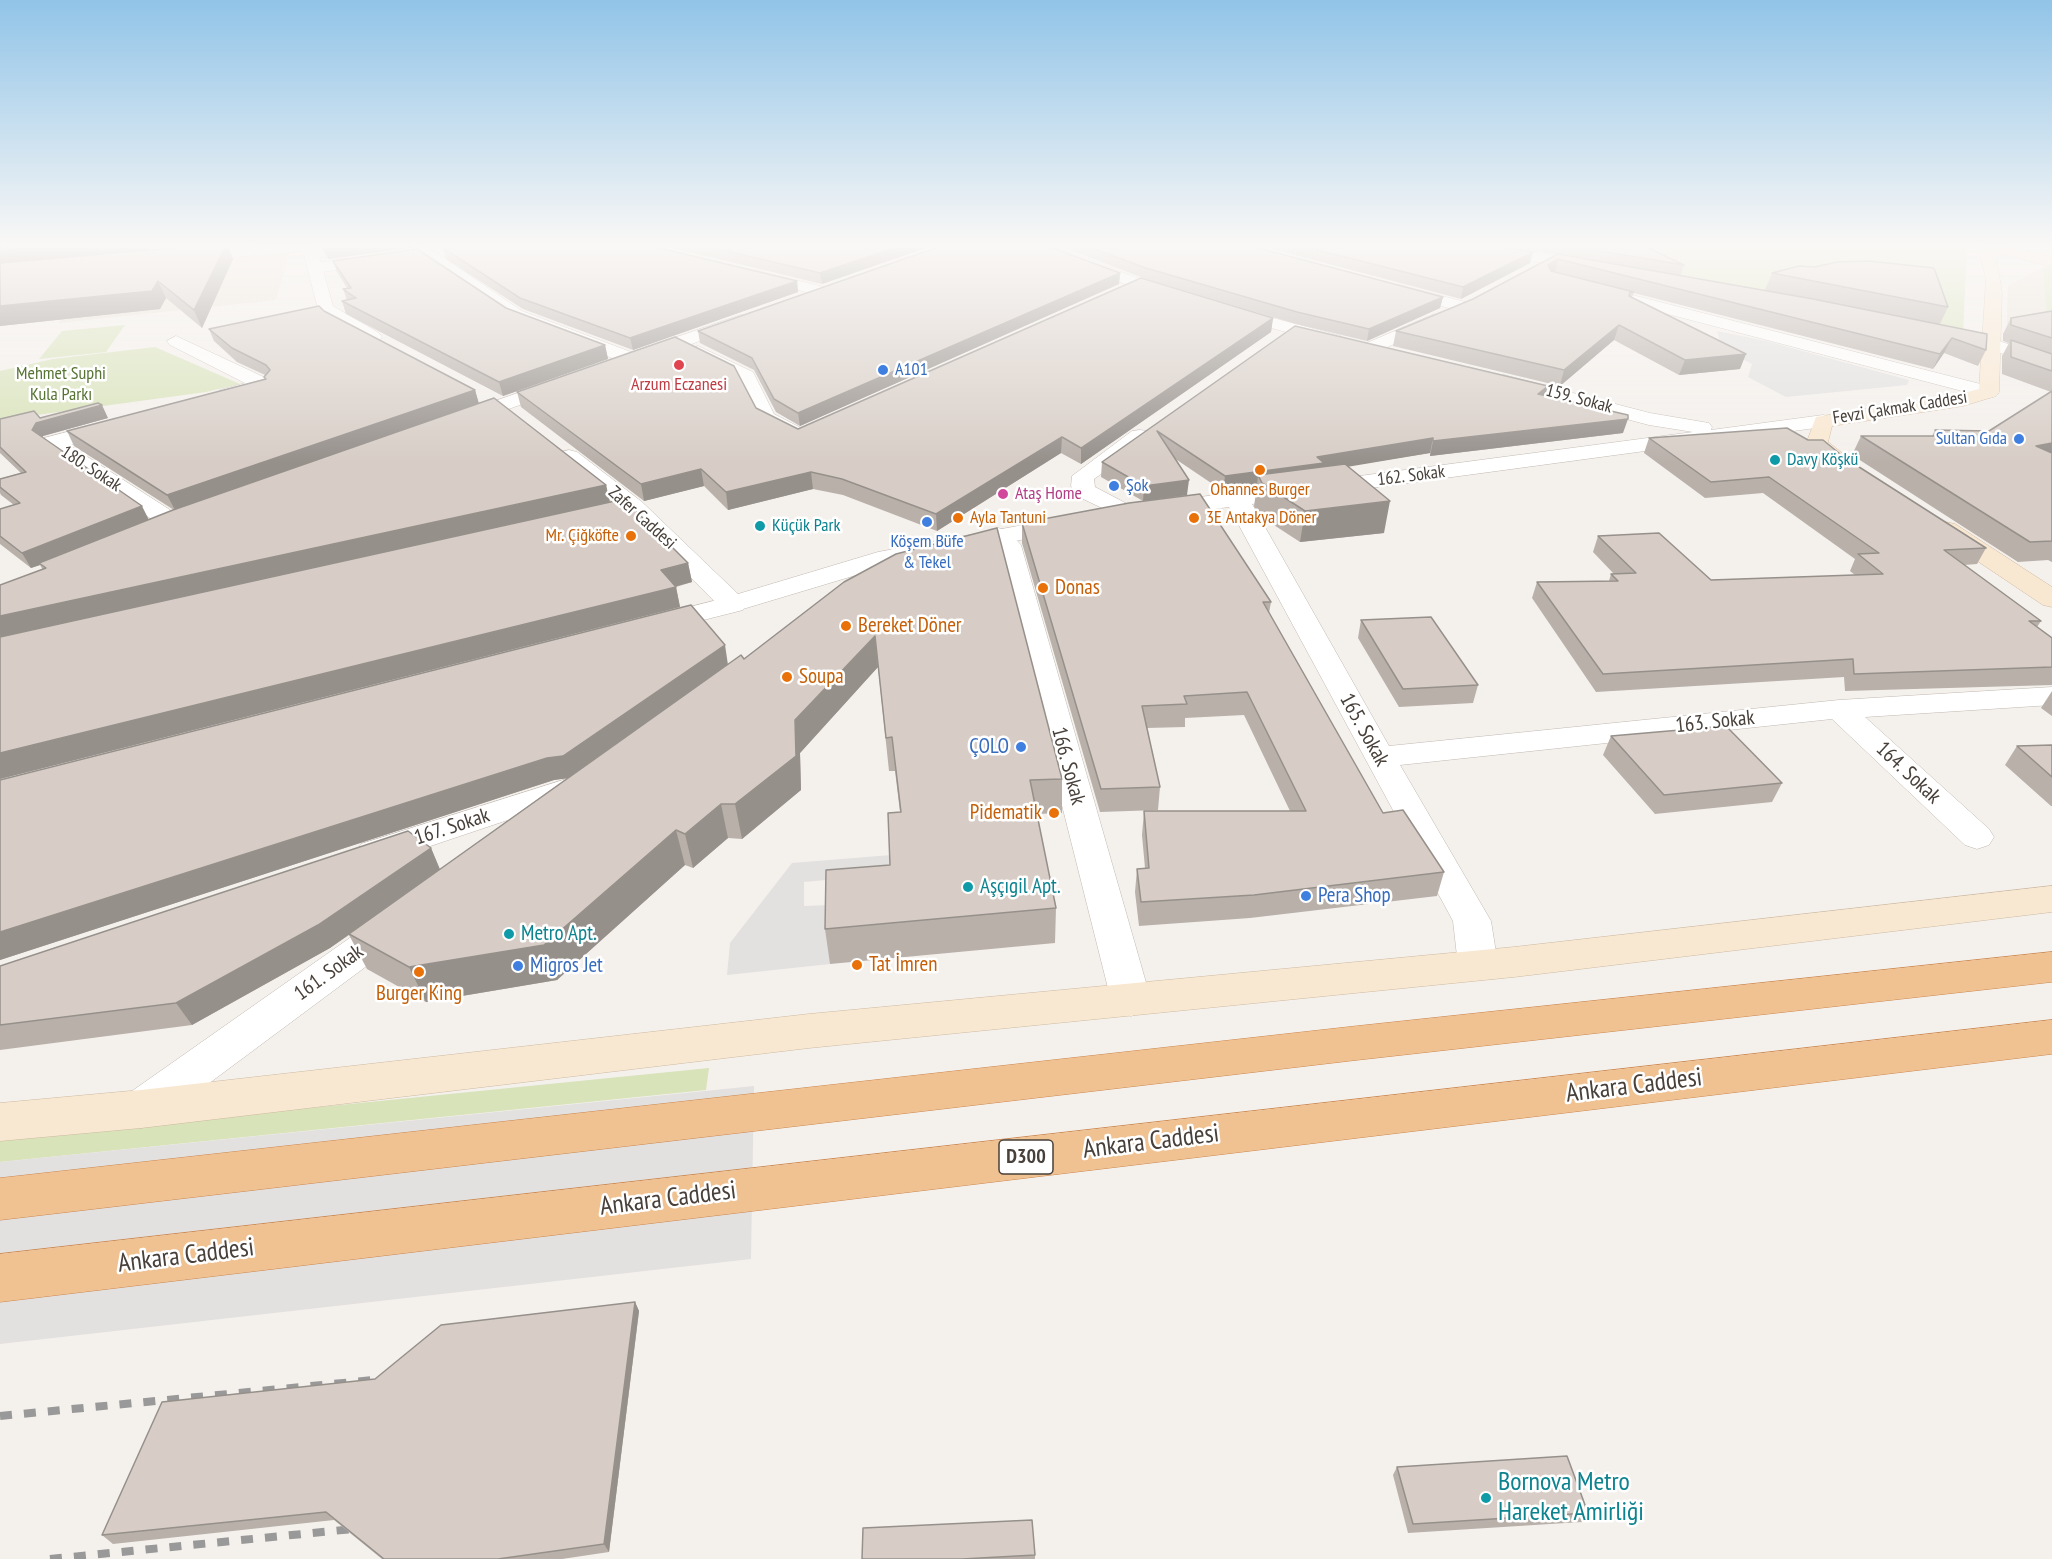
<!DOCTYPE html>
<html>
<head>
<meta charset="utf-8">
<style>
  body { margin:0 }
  canvas { display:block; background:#f4f0ec }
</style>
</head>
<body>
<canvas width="2052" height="1559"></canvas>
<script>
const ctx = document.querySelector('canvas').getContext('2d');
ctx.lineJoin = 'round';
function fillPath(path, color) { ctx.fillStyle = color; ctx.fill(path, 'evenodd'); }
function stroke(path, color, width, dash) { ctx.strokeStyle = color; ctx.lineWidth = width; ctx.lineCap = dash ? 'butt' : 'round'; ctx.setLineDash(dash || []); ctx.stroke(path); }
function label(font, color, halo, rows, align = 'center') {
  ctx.font = font + ' "PT Sans Narrow",sans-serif'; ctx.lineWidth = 5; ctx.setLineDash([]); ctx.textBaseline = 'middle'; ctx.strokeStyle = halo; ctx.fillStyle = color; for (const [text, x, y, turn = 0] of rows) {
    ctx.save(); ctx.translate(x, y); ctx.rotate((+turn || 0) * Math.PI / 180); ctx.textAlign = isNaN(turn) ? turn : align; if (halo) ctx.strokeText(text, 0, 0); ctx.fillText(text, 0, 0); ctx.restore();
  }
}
fillPath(new Path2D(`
  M290 249 276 300 59 323 96 268Z
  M2052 265V362L2006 346 2008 286 2041 268Z`), '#ebe2d8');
fillPath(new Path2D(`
  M1503 245H1967L1963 334Z
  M2052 267V318L2047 316 2043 269Z
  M125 325 106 352 39 359 62 331Z
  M155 347 240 384 206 392 0 420V371L53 359Z
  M709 1068 706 1090 0 1162V1139Z`), '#d8e3ba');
fillPath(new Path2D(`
  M1717 331 1766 341 1909 380 1907 385 1786 397 1748 377 1752 364 1722 349Z
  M891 855 892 874 804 882V906L831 905 830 964 727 975 730 943 792 863Z
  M754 1086 751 1259 0 1344V1162Z`), '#e3e1e0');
const pedestrian = new Path2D(`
  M998 528 1007 530 1021 545 1151 1000 1145 1011 1131 1016 1117 1011 1111 1000 997 547 986 535 989 530Z
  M733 596 743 598 746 604 743 610 656 632 646 630 642 624 646 618Z`);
const minor = new Path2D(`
  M411 245H425L522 311 639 355 641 359 639 363H625L510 319 419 256Z
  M1031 245H1051L1145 281 1182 292 1184 295 1176 300 1133 287 1033 248Z
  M1461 245H1492L1593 262 1601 267 1593 272 1468 249Z
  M380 254 385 256 388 259 385 262 316 273 308 268 316 263Z
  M755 270 828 288 830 291 822 296 749 278 747 275Z
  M1400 285 1469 303 1471 307 1463 312 1394 293 1392 290 1394 287Z
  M1601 287 1996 388 1999 392 1996 396 1989 398 1595 295 1593 292 1595 289Z
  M1228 306 1341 336 1344 340 1335 345 1222 315 1220 311 1222 307Z
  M1435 314 1444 319 1441 323 1374 353 1368 354 1359 349 1362 345Z
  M1956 332 1996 340 2052 359V371L1986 348 1950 341 1947 337 1950 333Z
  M176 336 270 380 273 384 270 388 227 400 220 398 217 394 220 390 245 383 170 345 167 341Z
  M698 346 753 372 774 414 809 432 812 437 809 442H793L759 422 738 379 692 356 689 352Z
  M1504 375 1650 413 1709 423 1712 427 1711 430 1823 415 1830 417 1833 421 1830 425 1823 427 1252 504 1389 746 1839 700 2052 687V705L1865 717 1989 829 1994 837 1989 845 1977 849 1965 845 1832 719 1400 765 1491 921 1498 965 1492 975 1478 980 1464 975 1458 965 1453 921 1229 507 1162 516 1154 514 1150 509 1154 504 1162 502 1693 432 1649 425 1497 385 1494 381Z
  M113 420 120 422 123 426 120 430 69 445 181 517 184 522 181 527 172 529 163 527 41 443 44 438Z
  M1140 430 1148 431 1151 436 1148 441 1094 479 1095 487 1135 508 1139 513 1135 518 1127 520 1079 497 1071 486 1072 476 1132 431Z
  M569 450 577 452 642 502 738 594 878 552 1066 517 1075 519 1078 524 1075 529 1066 531 883 567 733 612 723 610 626 512 561 462 558 457 561 452Z
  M582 774 594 777 599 784 594 791 374 865 361 862 356 853 361 844Z
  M394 912 407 916 413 926 407 936 157 1122 141 1128 125 1122 119 1109 125 1096 381 916Z`);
const tertiary = new Path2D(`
  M269 245H316L333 306 379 333 382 337 379 341H367L319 313 303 251 187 261 179 256 187 251Z
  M741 315 747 316 750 320 747 324 647 360H633L631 356 633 352Z
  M561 378 571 384 568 388 466 424H452L449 420 452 416Z`);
const secondary = new Path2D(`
  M1978 245H2002L2052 257V265L2048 266 1995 252 2002 292 1999 392 1996 396 1963 406 1832 426 1828 442 1860 467 1857 472C1840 476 1816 458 1806 444L1816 417 1960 394 1979 389 1986 280Z
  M1946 522 1955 524 2052 587V607L2043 605 1937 534 1934 529 1937 524Z
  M2052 886V912L1514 977 809 1048 141 1128 0 1141V1103L141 1090 809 1014 1514 947Z`);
const trunk = new Path2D(`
  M2052 952V982L1357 1060 0 1220V1178L1357 1026Z
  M2052 1020V1054L0 1302V1254Z`);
stroke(pedestrian, '#c2b9b2', 1);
stroke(minor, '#c2b9b2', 1);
stroke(tertiary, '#c2b9b2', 1);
stroke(secondary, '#cebaa1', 1);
stroke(trunk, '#cc874e', 1);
fillPath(pedestrian, '#fff');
fillPath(minor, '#fff');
fillPath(tertiary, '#fff');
fillPath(secondary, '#f9e8d1');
fillPath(trunk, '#f0c292');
stroke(new Path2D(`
  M0 1416 384 1379
  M50 1559 363 1528`), '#999', 8, [12, 12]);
fillPath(new Path2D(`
  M0 245H153L148 250 166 248 164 245H234V246H228L233 259 202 328 166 298 160 309 0 326Z
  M319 245H411L410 248 328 259Z
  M428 245H472L429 246Z
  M660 245H934L822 284Z
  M1057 245H1247L1443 297 1440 308 1367 341 1296 324 1146 279Z
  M1257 245H1491L1530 263 1461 299Z
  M1503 245H1658L1652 250 1684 265 1680 276 1765 290 1772 273 1948 307 1940 324 1986 350 1978 366 1944 353 1933 369 1634 293 1632 297 1740 369 1679 375 1614 340 1560 386 1393 346 1396 331 1473 299 1557 254Z
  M443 248 797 281 798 292 633 350 523 309 446 259Z
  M333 261 506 308 605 345 608 359 503 396 346 314 342 301 347 300 343 289 347 288 337 272Z
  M1120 273 1119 284 800 426 776 412 754 370 700 343 698 331Z
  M324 311 475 390 479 404 606 485 610 502 688 563 692 582 676 587 680 607 0 779V585L43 570 40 565 31 568 0 544V509L14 505 1 495 0 493V479L21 473 0 453V419L40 418H108L43 436 42 438 149 520 174 510 74 446 67 431 265 379 264 377 265 375 237 362 214 341 209 329Z
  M2052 311V562L2048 560 2018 562 1852 455 1861 436H1932L1935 430 1989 431 2051 392 2002 374V356L2009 343 2003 341V334L2011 318Z
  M1273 318 1271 332 1081 464 1061 453 937 531 843 495 813 489 728 510 704 486 644 501 521 407 517 392 756 408 798 429Z
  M1295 326 1545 396 1623 433 1430 456V453L1348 466 1384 533 1300 542 1257 514 1254 506 1257 486 1223 491 1174 458 1187 495 1271 602 1269 613 1383 813 1444 872 1437 896 1250 918 1139 926 1135 892 1137 869 1145 868 1142 835 1144 811H1290L1244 715 1185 718V727L1147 728 1160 787 1158 810 1100 812 1022 543V523L1143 501 1101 477 1102 462Z
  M1649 438 1808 440 1845 458 1986 548 1977 564 1964 565 2041 621 2037 627 2052 638V685L1845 691 1844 677 1596 692 1532 598 1537 582 1609 581 1611 574H1614L1593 552 1598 536 1711 580 1855 575 1850 571 1855 559 1763 493 1705 498 1644 453Z
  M844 582 1062 779V813L1037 814 1056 908 1055 943 830 964 825 929 890 865 900 812 895 771H889L878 667 800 753 801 790 742 839 728 838 693 868 685 865 557 980 426 1002 367 969 349 935 330 948 192 1025 0 1050V966L431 848 440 869 567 778 554 780 0 960V780L728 664 744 659Z
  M1361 620 1478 685 1473 703 1399 707 1358 638Z
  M2052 691V716L2041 708Z
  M1611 736 1782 783 1772 802 1655 814 1603 755Z
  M2052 745V806H2051L2005 765 2017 746Z
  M635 1302 639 1311 609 1552 562 1559H382L334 1520 113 1544 102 1535 375 1379Z
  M1397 1467 1588 1513 1582 1522 1408 1533 1393 1475Z
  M1035 1555V1559H862Z`), '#b9b0aa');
fillPath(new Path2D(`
  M60 245H153L144 254 0 268V250Z
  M164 245H234V246H228L233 259 202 328Z
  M354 245H411L410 248 328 259 325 249Z
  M903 245H934L822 284 820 273Z
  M1649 245H1658L1643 257 1646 247Z
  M1533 252 1530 263 1461 299 1463 287Z
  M1558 259 1555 273 1545 278 1548 265Z
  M1120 273 1119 284 800 426 798 413Z
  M158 281 166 298 160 309 0 326V306Z
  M797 281 798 292 633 350 630 338Z
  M1443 297 1440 308 1367 341 1369 329Z
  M1273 318 1271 332 1081 464V448Z
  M1619 325 1614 340 1560 386 1564 370Z
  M1952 338 1944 353 1933 369 1940 354Z
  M605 345 608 359 503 396 499 382Z
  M1746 354 1740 369 1679 375 1685 360Z
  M1548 386 1544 399 1538 394Z
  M475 390 479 404 175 510 167 495Z
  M102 405 108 418 43 436 39 443 32 430 36 423Z
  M1628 419 1623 433 1430 456 1433 441Z
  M1062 437 1061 453 937 531 936 514Z
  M1433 438 1430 453 1323 471 1258 475 1257 486 1223 491 1225 476 1317 457Z
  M2052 443V460L2036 446Z
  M701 469 704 486 644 501 641 484Z
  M811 472 813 489 728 510 726 492Z
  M1189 480 1187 495 1143 501 1144 486Z
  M606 485 610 503 0 639V616Z
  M1390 501 1384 533 1300 542 1305 511Z
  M142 506 149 520 39 563 40 565 31 568 22 553Z
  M688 563 692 582 666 589 661 570Z
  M676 587 680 607 0 779V753Z
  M875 636 878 667 800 753 801 790 742 839 735 804 795 720Z
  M725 645 728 665 570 778 554 780 0 960V932Z
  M721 804 728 838 693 868 685 834Z
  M676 830 685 865 557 980 426 1002 409 967Z
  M431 848 440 870 330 948 192 1025 176 1003Z
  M635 1302 639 1311 609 1552 604 1544Z`), '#96908b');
const building = new Path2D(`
  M0 245H60L0 250Z
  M208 245H226L194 310 158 281 152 291 0 306V263Z
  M322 245H354L325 249Z
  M494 245H647L797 281 630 338 520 298 443 248Z
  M701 245H903L820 273Z
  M944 245H1045L1120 273 798 413 774 399 752 358 698 331Z
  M1084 245H1247L1443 297 1369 329 1297 312 1146 268Z
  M1298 245H1491L1533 252 1463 287Z
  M1565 245H1649L1646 247 1684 265Z
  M417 249 506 308 605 345 499 382 342 301 356 298 343 289 351 288 333 261Z
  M1558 254 1813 299 1987 334 1986 350 1952 338 1940 354 1558 259 1548 265 1551 271 1634 292H1630L1629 296 1746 354 1685 360 1619 325 1564 370 1396 331 1473 299Z
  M1869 261 1934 268 1948 307 1772 273 1799 266 1815 267 1837 262Z
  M1141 278 1273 318 1081 448 1062 437 936 514 842 479 811 472 726 492 701 469 641 484 517 392 675 337 734 366 756 408 798 429Z
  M319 306 324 311 475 390 167 495 67 431 266 379 264 377 270 370 266 365 232 348 209 329Z
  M2052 311V338L2011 325V318Z
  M1295 326 1548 386 1538 394 1628 415V419L1433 441V438L1317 457 1324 463 1225 476 1157 431 1189 480 1144 486 1102 462Z
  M2011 340 2052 354V371L2011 357Z
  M2052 391V443L2036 446 2052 453V541L2030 542 1861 436H1944L1935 430 1989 431Z
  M494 398 606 485 0 616V585L46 568 39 563 173 510Z
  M98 403 102 405 36 423 32 430 142 506 22 553 0 536V509L20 503 0 487V479L26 472 0 447V419L34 411 40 418Z
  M1787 428 1808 440H1823L1845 458 1986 548 1944 550 2041 621H2029L2052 638V667L1854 674 1853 659 1603 674 1537 582 1618 581 1611 574 1636 573 1598 536 1659 533 1711 580 1883 574 1858 554 1879 553 1769 477 1711 482 1649 438Z
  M1345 464 1390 501 1305 511 1262 483 1258 475Z
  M1200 494 1271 602H1263L1383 813 1403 810 1444 872 1254 895 1141 902 1137 869 1149 868 1144 811H1306L1247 692 1184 696 1187 704 1142 706 1160 787 1101 789 1022 523 1129 503Z
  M624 499 688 563 661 570 676 587 0 753V637Z
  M997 528 1062 779 1030 780 1056 908 825 929 826 870 890 865 888 813 901 812 892 737 886 738 875 636 795 720 796 756 735 804H721L685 834 676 830 544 945 409 967 349 934 741 655 744 659 844 582 896 554Z
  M691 605 725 645 563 756 547 758 0 932V780Z
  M1431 617 1478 685 1403 689 1361 620Z
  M1726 726 1782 783 1664 795 1611 736Z
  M2052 745V777L2017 746Z
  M408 831 431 848 318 925 176 1003 0 1025V966Z
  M635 1302 604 1544 498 1559H384L326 1512 102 1535 162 1402 375 1379 441 1325Z
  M1567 1456 1588 1513 1413 1524 1397 1467Z
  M1032 1520 1035 1555 962 1559H862L863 1528Z`);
fillPath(building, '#d7cdc6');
stroke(building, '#96908b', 1.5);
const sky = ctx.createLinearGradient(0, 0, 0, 463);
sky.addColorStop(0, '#91c4e8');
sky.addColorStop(0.53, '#faf8f6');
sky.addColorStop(1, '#faf8f600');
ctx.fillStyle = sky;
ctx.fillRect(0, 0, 2052, 463);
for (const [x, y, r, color] of [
  [679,365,6,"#e0444e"],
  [883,370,6,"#3f7fe0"],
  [2019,439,6,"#3f7fe0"],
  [1775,460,6,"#0f9aa8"],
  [1260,470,6,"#e8710a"],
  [1114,486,6,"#3f7fe0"],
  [1003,494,6,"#d1479c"],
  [958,518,6,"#e8710a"],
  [1194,518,6,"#e8710a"],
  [927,522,6,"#3f7fe0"],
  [760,526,6,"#0f9aa8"],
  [631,536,6,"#e8710a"],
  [1043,588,6,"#e8710a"],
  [846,626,6,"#e8710a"],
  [787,677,6,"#e8710a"],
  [1021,747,6,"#3f7fe0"],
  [1054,813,6,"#e8710a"],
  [968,887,6,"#0f9aa8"],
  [1306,896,6,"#3f7fe0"],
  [509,934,6,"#0f9aa8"],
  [857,965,6,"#e8710a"],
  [518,966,6,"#3f7fe0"],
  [419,972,6,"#e8710a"],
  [1486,1498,6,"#0f9aa8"]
]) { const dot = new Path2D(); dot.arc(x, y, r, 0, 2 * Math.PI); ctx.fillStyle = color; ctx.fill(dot); stroke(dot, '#fff', 2); }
label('18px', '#366cbe', '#fff', [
  ["A101",895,370],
  ["Sultan Gıda",2007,439,"right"],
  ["Şok",1126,486],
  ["Köşem Büfe",927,542,"center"],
  ["& Tekel",927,563,"center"]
], 'left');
label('18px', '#577334', '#fff', [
  ["Mehmet Suphi",61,374],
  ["Kula Parkı",61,395]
]);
label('18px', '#be3a42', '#fff', [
  ["Arzum Eczanesi",679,385]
]);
label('18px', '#48403a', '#fff', [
  ["159. Sokak",1579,399,15],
  ["Fevzi Çakmak Caddesi",1900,408,-9],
  ["180. Sokak",91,469,33],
  ["162. Sokak",1411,476,-7],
  ["Zafer Caddesi",642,518,42]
]);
label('18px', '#0d838f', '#fff', [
  ["Davy Köşkü",1787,460],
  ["Küçük Park",772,526]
], 'left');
label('18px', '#c56008', '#fff', [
  ["Ohannes Burger",1260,490,"center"],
  ["Ayla Tantuni",970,518],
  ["3E Antakya Döner",1206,518],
  ["Mr. Çiğköfte",619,536,"right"]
], 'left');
label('18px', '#b23c85', '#fff', [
  ["Ataş Home",1015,494]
], 'left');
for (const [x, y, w] of [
  [1026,1157,54]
]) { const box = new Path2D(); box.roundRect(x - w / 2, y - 17, w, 34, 4.5); ctx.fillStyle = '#fff'; ctx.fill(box); stroke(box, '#48403a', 1.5); }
label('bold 20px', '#48403a', null, [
  ["D300",1026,1157]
]);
label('21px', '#c56008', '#fff', [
  ["Donas",1055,588],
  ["Bereket Döner",858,626],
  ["Soupa",799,677],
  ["Pidematik",1042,813,"right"],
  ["Tat İmren",869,965],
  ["Burger King",419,994,"center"]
], 'left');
label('21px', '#48403a', '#fff', [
  ["163. Sokak",1715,722,-6],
  ["165. Sokak",1364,730,61],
  ["166. Sokak",1068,766,75],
  ["164. Sokak",1908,773,43],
  ["167. Sokak",452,827,-18],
  ["161. Sokak",329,973,-36]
]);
label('21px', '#366cbe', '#fff', [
  ["ÇOLO",1009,747,"right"],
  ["Pera Shop",1318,896],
  ["Migros Jet",530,966]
], 'left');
label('21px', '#0d838f', '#fff', [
  ["Aşçıgil Apt.",980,887],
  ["Metro Apt.",521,934]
], 'left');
label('26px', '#48403a', '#fff', [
  ["Ankara Caddesi",1634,1086,-7],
  ["Ankara Caddesi",1151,1142,-7],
  ["Ankara Caddesi",668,1199,-7],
  ["Ankara Caddesi",186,1256,-7]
]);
label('26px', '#0d838f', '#fff', [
  ["Bornova Metro",1498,1483],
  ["Hareket Amirliği",1498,1513]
], 'left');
</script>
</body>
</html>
